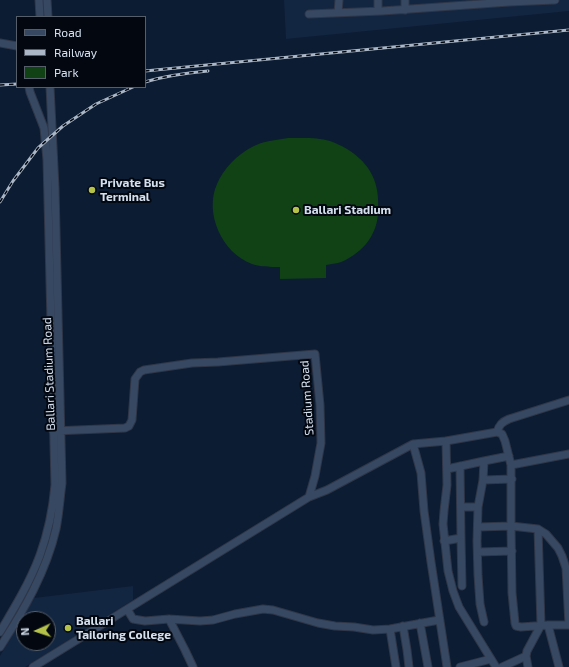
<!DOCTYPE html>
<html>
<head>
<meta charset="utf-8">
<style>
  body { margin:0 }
  #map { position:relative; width:569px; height:667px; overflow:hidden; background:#0c1c32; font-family:"Exo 2",sans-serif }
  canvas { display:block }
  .legend { position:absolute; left:16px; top:16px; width:130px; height:72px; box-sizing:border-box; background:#020710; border:1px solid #565e69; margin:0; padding:5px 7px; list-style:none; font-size:12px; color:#d5e0ef }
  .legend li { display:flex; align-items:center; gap:8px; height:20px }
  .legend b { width:20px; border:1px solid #565e69 }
  .north { position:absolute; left:16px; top:611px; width:40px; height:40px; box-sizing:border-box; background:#020710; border:1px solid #565e69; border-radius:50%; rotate:267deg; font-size:11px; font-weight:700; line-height:16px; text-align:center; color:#d5e0ef }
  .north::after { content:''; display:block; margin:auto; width:14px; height:18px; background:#b5c24a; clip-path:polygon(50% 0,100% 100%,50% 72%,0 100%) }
</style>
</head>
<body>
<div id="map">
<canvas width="569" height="667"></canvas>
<ul class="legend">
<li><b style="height:5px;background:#374962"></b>Road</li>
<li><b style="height:5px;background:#abb7c7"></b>Railway</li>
<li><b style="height:11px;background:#104216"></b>Park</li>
</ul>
<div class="north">N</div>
</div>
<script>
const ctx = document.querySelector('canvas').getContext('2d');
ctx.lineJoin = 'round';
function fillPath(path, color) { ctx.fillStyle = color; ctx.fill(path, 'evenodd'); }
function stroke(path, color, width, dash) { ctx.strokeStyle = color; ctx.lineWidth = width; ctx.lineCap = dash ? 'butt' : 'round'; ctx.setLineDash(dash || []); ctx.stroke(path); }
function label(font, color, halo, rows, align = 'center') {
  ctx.font = font + ' "Exo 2",sans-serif'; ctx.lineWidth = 4; ctx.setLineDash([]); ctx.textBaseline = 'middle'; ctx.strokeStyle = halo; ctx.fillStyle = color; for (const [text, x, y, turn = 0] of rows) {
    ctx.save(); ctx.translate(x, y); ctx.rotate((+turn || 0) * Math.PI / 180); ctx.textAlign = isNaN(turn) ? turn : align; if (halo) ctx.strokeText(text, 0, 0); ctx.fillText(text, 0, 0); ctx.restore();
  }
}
fillPath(new Path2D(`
  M284 0H569V11L286 39Z
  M133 586V600L25 667H0V656L34 598ZM24 619H48V643H24Z`), '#122641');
fillPath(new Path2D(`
  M288 138C302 138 317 137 330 141 336 143 342 146 347 149 371 164 380 183 378 211 378 223 374 234 366 244 359 252 348 260 338 263 334 264 330 264 326 265V278L280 279V267C271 267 261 267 252 264 222 253 204 213 217 184 223 169 238 154 252 147 263 141 276 140 288 138Z`), '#104216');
const minor = new Path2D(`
  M39 0 40 17
  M47 0 48 17
  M405 10V0
  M378 11V0
  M338 13 339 0
  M309 14 382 11 509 2 555 0
  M0 43 17 46
  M497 432C499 425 502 422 509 419L569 400
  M413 444 421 473 424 511 431 562 447 667
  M484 461 483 480 478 507 477 541 478 575 480 604 484 622
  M511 465 569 454
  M460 466 461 538
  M447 469 484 461 509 456
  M483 480 512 479
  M309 497 327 490 413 444 446 441
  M461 507H478
  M478 527 511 526 512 593 515 623 516 626 521 627 548 625H569
  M444 541 461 538 462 586
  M478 552 512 551
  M127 609 133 619 145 621 169 619 200 621 213 620 235 614 263 609 273 610 318 623 335 626 354 627 373 630 390 629 439 620
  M169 619 185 650 193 667
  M420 623 428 667
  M548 625 559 667
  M403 626 407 650 409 667
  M390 629 396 667
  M0 632C15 607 30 582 40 555 48 533 53 508 55 485L47 160 44 128 30 92 29 87
  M0 647C24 610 46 572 56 529 59 514 60 498 62 483L55 188 50 87
  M33 667 309 497 315 476 321 443 320 405 315 354 218 362 192 363 144 370 140 372 135 379 132 420 129 426 125 428 53 431
  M460 667 491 659
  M496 667 459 607 453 591 448 571 443 524 444 511 447 485 446 441 497 432 502 434 505 441 511 465V526L538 529 546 534 558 548 562 556 566 568 569 625
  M502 667 526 656
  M528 667 526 656 527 651 541 625 538 529`);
stroke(minor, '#2f3648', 9);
stroke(minor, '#374962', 7);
const rail = new Path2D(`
  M145 71 569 30
  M145 82C165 76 187 73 208 71
  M0 85 17 84
  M0 202 13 181 38 148 63 126 96 104 133 87`);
stroke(rail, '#abb7c7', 3);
stroke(rail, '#020710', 1.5, [4.5]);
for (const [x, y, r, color] of [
  [92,190,4,"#b5c24a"],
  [296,210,4,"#b5c24a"],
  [68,628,4,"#b5c24a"]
]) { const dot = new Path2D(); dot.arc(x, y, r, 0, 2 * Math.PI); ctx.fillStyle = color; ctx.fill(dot); stroke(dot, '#020710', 1.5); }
label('bold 12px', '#d5e0ef', '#020710', [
  ["Private Bus",100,183],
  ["Terminal",100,197],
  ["Ballari Stadium",304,210],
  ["Ballari",76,621],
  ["Tailoring College",76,635]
], 'left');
label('12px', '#d5e0ef', '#020710', [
  ["Ballari Stadium Road",49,374,-92],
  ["Stadium Road",307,398,-94]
]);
</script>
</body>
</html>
